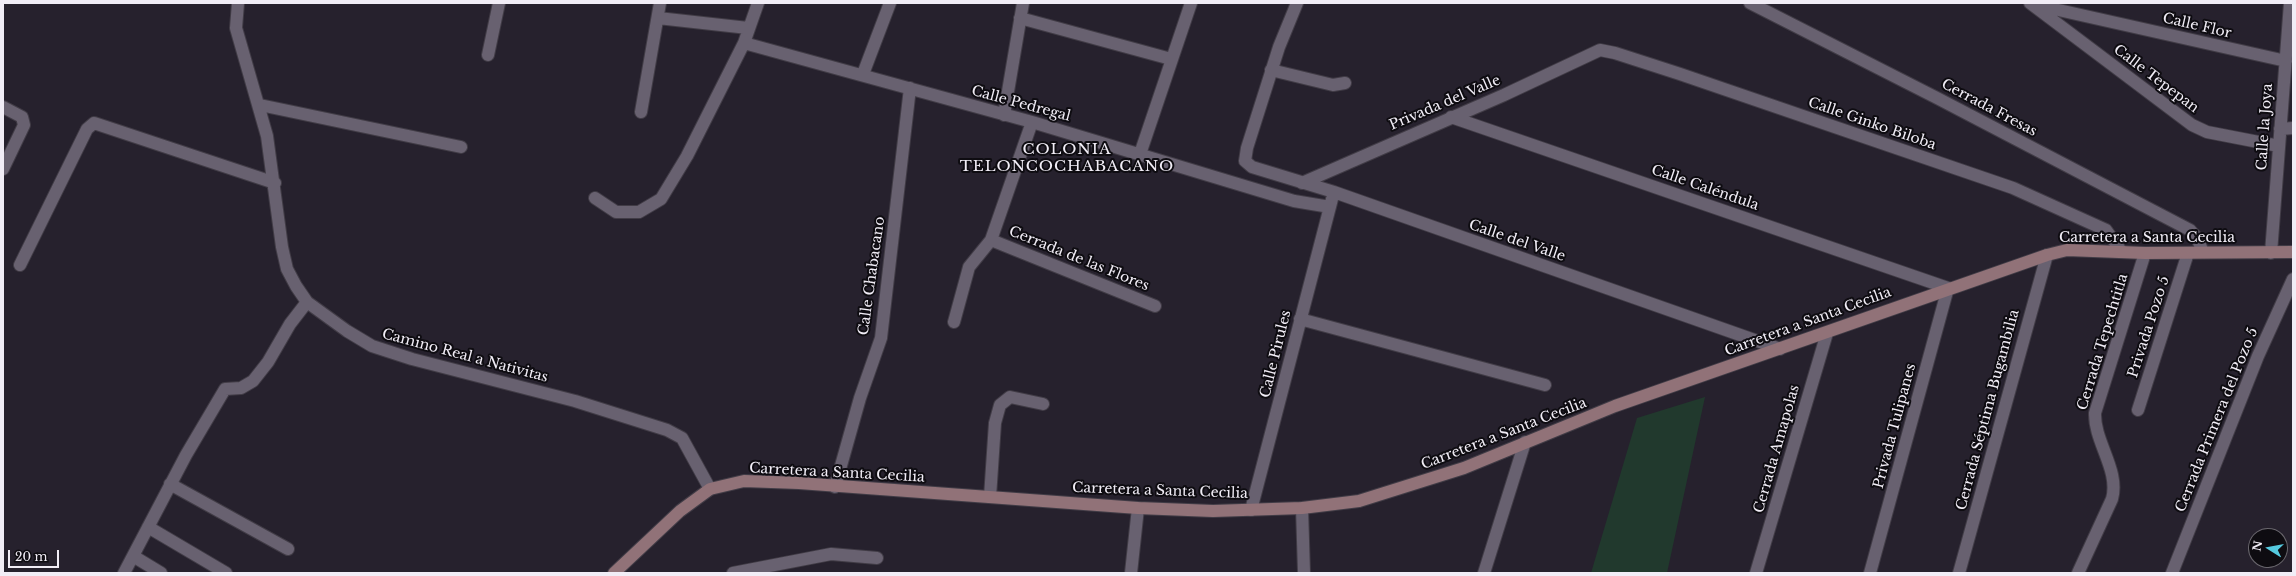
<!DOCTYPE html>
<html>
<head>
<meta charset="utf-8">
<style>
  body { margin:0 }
  #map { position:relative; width:2296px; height:576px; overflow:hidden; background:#26212d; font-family:"Libre Baskerville",serif }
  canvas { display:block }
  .frame { position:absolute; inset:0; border:4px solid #f1edf6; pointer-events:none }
  .north { position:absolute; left:2248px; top:528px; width:40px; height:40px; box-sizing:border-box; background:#0e0c11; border:1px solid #69666d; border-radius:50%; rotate:281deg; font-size:11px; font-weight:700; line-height:16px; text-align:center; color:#f1edf6 }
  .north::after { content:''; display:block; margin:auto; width:14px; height:18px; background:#55cadf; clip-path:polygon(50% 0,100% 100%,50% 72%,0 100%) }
  .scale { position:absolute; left:8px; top:550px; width:51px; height:18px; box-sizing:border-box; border:2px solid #f1edf6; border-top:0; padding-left:5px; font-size:12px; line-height:14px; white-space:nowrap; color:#f1edf6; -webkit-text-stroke:3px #0e0c11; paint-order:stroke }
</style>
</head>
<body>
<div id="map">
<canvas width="2296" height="576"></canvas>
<div class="frame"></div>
<div class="north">N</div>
<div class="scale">20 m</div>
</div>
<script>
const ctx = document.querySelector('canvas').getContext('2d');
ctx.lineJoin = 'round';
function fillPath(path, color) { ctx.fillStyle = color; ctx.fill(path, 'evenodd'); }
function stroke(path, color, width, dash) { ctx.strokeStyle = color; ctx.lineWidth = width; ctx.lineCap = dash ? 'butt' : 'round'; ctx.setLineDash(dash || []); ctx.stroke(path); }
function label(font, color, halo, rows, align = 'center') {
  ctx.font = font + ' "Libre Baskerville",serif'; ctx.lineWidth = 4; ctx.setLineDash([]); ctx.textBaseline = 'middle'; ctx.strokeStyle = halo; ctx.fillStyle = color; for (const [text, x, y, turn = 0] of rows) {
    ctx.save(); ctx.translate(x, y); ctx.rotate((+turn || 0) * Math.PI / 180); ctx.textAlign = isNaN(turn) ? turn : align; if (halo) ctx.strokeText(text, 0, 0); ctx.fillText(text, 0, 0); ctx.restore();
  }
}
fillPath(new Path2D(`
  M1705 397 1667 573H1591L1637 418Z`), '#21392d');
const street = new Path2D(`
  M238 3 236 28 267 136 282 247 287 269 296 286 307 302 347 331 372 346 412 359 575 401 667 430 682 438 710 489
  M758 3 744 43 1032 122 1294 201 1330 207
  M1297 3 1279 47 1247 148 1245 161 1252 167 1334 192 1780 349
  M1750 3 1937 98 2190 230 2197 238 2203 252
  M2030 3 2192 125 2207 132 2279 146
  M2036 5 2286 61
  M658 18 748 28
  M1020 18 1171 59
  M488 55 499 3
  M1271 70 1333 85 1345 83
  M863 74 890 3
  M260 105 461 147
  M3 107 22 117 24 125 3 169
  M641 112 660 3
  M1004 115 1023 3
  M1451 117 1948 288 1870 573
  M2280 129 2293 128
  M1140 154 1191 3
  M1302 183 1504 95 1600 50 1615 53 1680 74 2013 188 2106 230 2121 251
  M595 198 616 212H639L661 199 687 156 744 43
  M991 240 1155 306
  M2271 253 2290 3
  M20 265 87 129 94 123 275 183
  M1300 319 1545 385
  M954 322 969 267 991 240 1032 122
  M2138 410 2188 253
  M170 484 288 549
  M835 487 860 398 881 338 910 88
  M990 497 995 423 1000 405 1010 397 1043 404
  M1302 508 1304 573
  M1251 510 1332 199
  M148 527 226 573
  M133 556 161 573
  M124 573 186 455 225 389 241 388 253 381 268 362 290 324 307 302
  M733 573 831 554 877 558
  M1131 573 1138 508
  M1484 573 1525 442
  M1756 573 1827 333
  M1959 573 2047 255
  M2078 573 2112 499C2120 470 2094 442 2095 413L2145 253
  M2172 573 2258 356 2293 279`);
const secondary = new Path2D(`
  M614 573 680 511 710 489 744 481 799 483 1138 508 1213 511 1302 508 1359 501 1464 468 1615 406 2047 255 2067 250 2145 253 2293 252`);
stroke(street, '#413c46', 14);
stroke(secondary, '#413c46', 14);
stroke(street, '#686170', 12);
stroke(secondary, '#917278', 12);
label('14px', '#f1edf6', '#0e0c11', [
  ["Calle Flor",2197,26,13],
  ["Calle Tepepan",2156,79,37],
  ["Privada del Valle",1445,103,-23],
  ["Calle Pedregal",1021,104,15],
  ["Cerrada Fresas",1989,108,28],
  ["Calle Ginko Biloba",1872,124,19],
  ["Calle la Joya",2265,127,-86],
  ["Calle Caléndula",1705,188,19],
  ["Carretera a Santa Cecilia",2147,238],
  ["Calle del Valle",1517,241,19],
  ["Cerrada de las Flores",1079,259,22],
  ["Calle Chabacano",872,276,-82],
  ["Carretera a Santa Cecilia",1808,322,-20],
  ["Privada Pozo 5",2149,327,-72],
  ["Cerrada Tepechtitla",2103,342,-73],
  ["Calle Pirules",1276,354,-76],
  ["Camino Real a Nativitas",465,356,15],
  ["Cerrada Séptima Bugambilia",1988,410,-75],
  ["Cerrada Primera del Pozo 5",2217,420,-68],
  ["Privada Tulipanes",1895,426,-75],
  ["Carretera a Santa Cecilia",1504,434,-21],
  ["Cerrada Amapolas",1777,449,-74],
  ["Carretera a Santa Cecilia",837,473,3],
  ["Carretera a Santa Cecilia",1160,491,2]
]);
ctx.letterSpacing = '1px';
label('15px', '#f1edf6', '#0e0c11', [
  ["COLONIA",1067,150],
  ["TELONCOCHABACANO",1067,167]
]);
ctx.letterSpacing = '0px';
</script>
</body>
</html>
